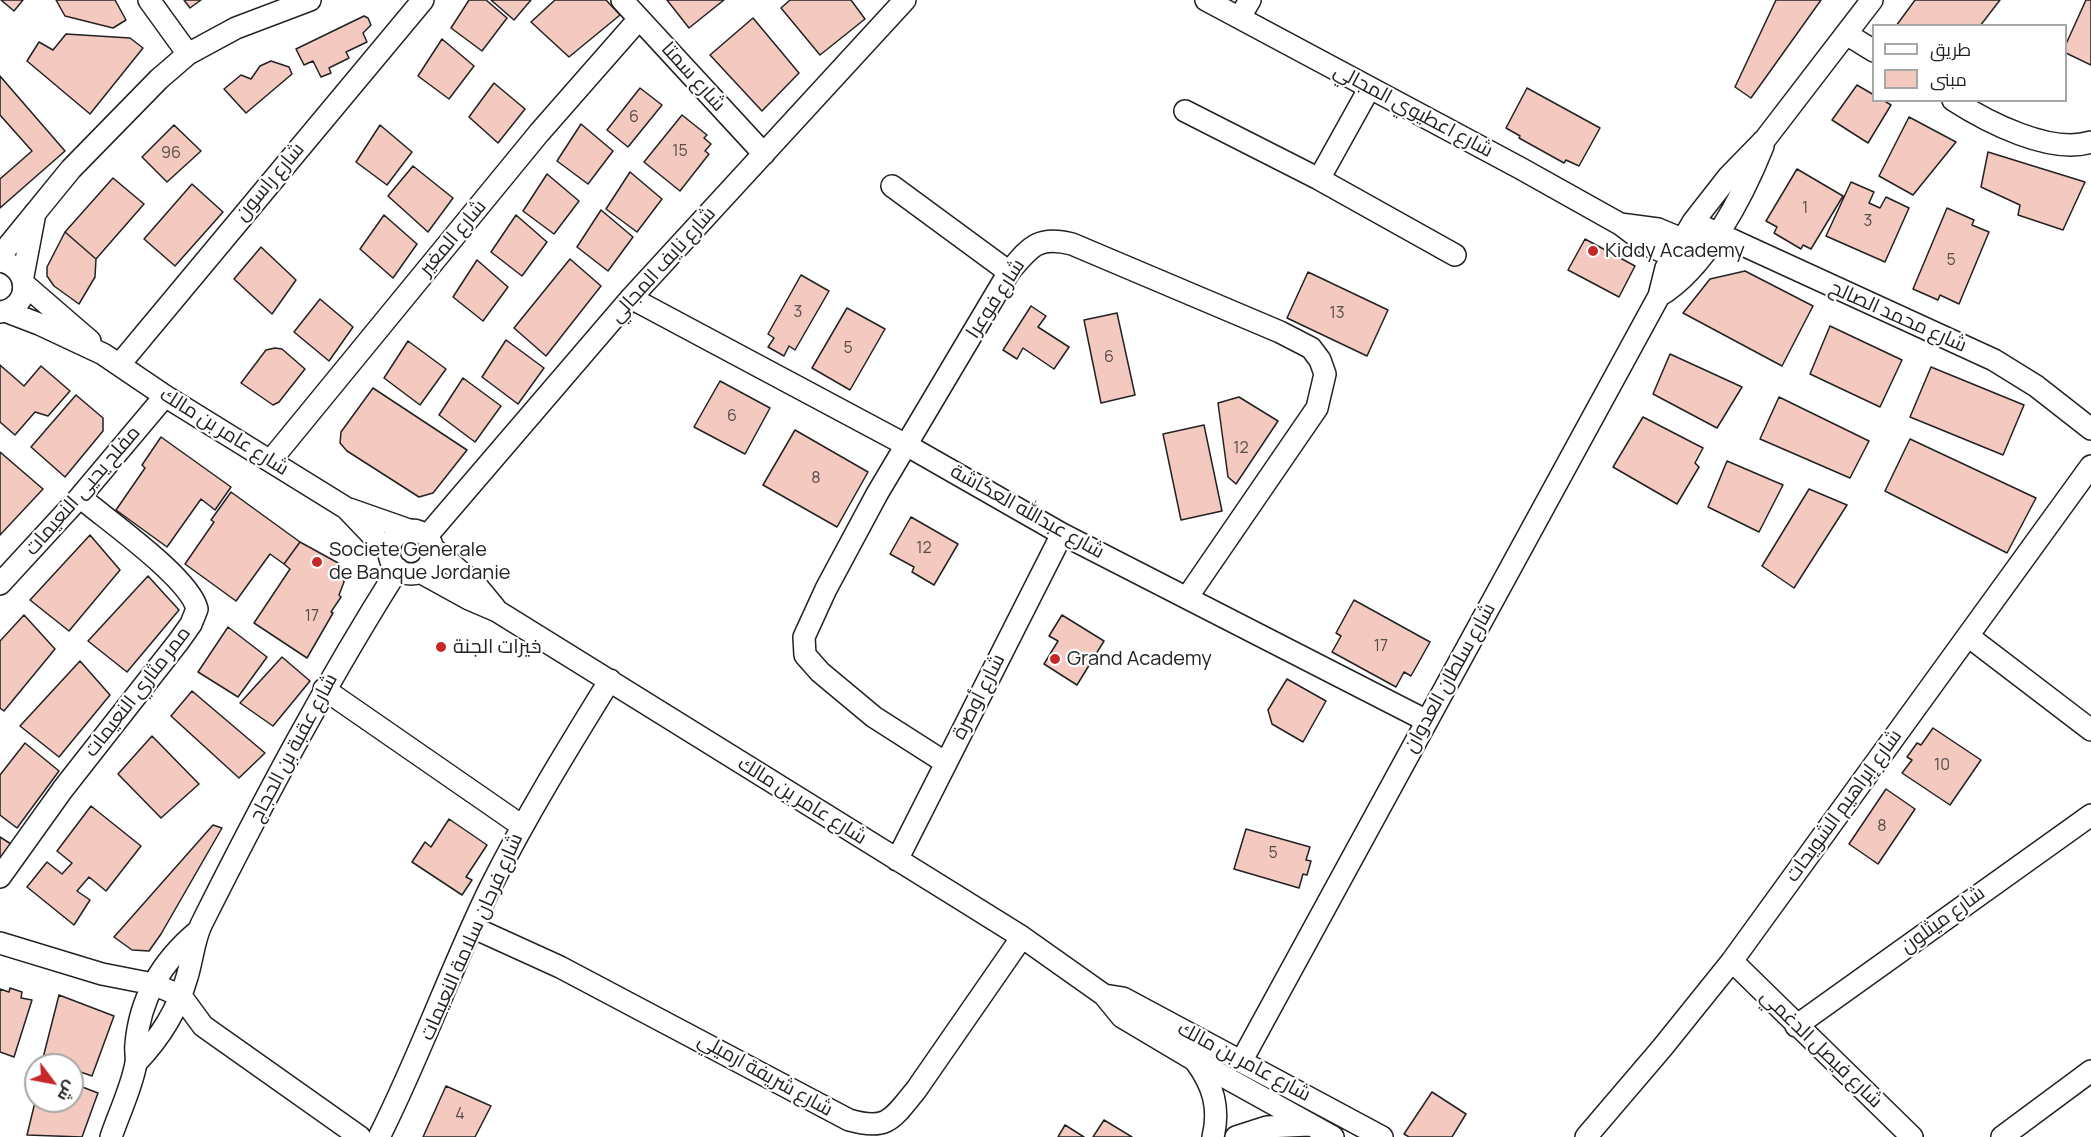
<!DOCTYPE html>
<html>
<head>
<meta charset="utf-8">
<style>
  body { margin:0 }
  #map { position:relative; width:2091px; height:1137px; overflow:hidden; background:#fff; font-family:Manrope,Cairo,sans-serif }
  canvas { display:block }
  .legend { position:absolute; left:1872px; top:24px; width:195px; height:78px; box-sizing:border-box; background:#fff; border:2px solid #a7a7a7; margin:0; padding:8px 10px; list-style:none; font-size:18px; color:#222 }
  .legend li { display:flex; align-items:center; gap:12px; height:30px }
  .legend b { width:30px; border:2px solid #a7a7a7 }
  .north { position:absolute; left:24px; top:1053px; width:60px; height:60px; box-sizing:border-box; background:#fff; border:2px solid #a7a7a7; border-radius:50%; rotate:122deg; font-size:16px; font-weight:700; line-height:24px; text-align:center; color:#222 }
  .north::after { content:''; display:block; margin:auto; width:21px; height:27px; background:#c62828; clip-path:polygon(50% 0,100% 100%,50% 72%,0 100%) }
</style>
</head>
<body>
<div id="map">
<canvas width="2091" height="1137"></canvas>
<ul class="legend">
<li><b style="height:8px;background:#fff"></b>طريق</li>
<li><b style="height:16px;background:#f3c9c0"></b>مبنى</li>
</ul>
<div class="north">ش</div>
</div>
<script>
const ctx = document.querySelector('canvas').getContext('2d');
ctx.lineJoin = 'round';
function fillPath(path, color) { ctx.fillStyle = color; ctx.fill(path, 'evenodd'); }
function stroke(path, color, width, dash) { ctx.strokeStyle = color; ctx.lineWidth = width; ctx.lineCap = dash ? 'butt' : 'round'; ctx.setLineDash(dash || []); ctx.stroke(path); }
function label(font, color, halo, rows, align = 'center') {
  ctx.font = font + ' Manrope,Cairo,sans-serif'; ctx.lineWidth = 4.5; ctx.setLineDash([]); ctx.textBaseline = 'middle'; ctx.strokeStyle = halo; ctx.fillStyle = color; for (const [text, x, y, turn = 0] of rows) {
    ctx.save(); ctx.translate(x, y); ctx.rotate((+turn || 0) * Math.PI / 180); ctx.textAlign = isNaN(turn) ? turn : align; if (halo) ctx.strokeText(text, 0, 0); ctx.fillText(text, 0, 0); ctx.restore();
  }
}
const building = new Path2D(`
  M1 0H23L14 11Z
  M56 0H115L126 20 113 28 65 16Z
  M184 0H201L190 8Z
  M469 0H486L507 18 482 51 451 28Z
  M491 0H531L514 20Z
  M555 0H606L620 15 569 57 531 22Z
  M667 0H724L689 28Z
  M790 0H851L865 19 820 55 781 8Z
  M1776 0H1821L1751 98 1735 87Z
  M1915 0H2000L1980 26H1896Z
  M2086 0H2091V65L2066 53V44Z
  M364 16 368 18 371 25 363 33 367 42 346 52 349 58 329 68 331 73 321 77 313 61 304 65 296 49Z
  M753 18 799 73 762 111 710 55Z
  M66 34 130 38 143 48 90 114 27 61 39 42 53 50Z
  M442 39 474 66 449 99 418 76Z
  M271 61 289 67 292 74 246 113 224 89 241 75 251 79 260 66Z
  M0 76 65 151 0 208V179L32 151 0 115Z
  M494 83 525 109 498 143 469 117Z
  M1857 85 1874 95V100H1883L1891 105 1868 143 1832 120Z
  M640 88 662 105 628 147 607 130Z
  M1527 88 1600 128 1579 166 1566 160 1564 163 1519 138 1520 136 1506 128Z
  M682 115 707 135 704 138 711 144 705 151 709 154 680 191 644 162Z
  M1909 117 1956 142 1913 195 1879 176Z
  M581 124 613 151 588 184 557 161Z
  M174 125 201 151 167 182 142 157Z
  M380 125 412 152 387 185 356 162Z
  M1988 152 2085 182 2063 230 2018 215 2020 205 1981 187Z
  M413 166 453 198 428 232 388 196Z
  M1797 169 1843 196 1811 249 1803 245 1801 249 1774 233 1777 227 1766 221Z
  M630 172 662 199 637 232 606 209Z
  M547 174 579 201 554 234 523 211Z
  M113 178 144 204 96 259 65 232Z
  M1851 182 1874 192 1869 203 1880 208 1886 197 1909 208 1885 262 1826 236Z
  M192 184 223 212 175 266 144 239Z
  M1947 208 1974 220 1972 225 1989 232 1959 304 1940 295 1938 300 1913 289Z
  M601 210 633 237 608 271 577 247Z
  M384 215 417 244 393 278 360 249Z
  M516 215 547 242 522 276 491 252Z
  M65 232 96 259 95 277 79 304 54 286 47 276V267Z
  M1585 239 1635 266 1619 297 1568 270Z
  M261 247 296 280 272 314 234 279Z
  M570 259 601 286 546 356 514 328Z
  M477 260 508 287 483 321 453 297Z
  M1745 271 1813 306 1782 366 1683 313 1710 279Z
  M1308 272 1388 310 1367 356 1287 318Z
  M801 275 829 291 795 350 789 346 784 356 768 347 774 338 768 334Z
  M320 299 353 327 329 361 294 332Z
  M1031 306 1046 316 1038 327 1069 347 1054 369 1023 348 1017 359 1003 350Z
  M847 308 885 329 850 390 812 368Z
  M1117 313 1135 395 1101 403 1084 320Z
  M1830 326 1902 360 1880 407 1810 374Z
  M506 340 544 368 518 404 482 377Z
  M408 341 446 369 420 405 384 378Z
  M275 348 282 349 305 369 279 402 273 405 241 383 266 350Z
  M1670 354 1742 387 1717 428 1653 394Z
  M0 365 24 386 41 366 70 391 48 416 35 412 15 435 0 422Z
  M1931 367 2024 405 2003 455 1910 417Z
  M463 378 501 406 475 442 439 415Z
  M720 381 770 408 745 454 694 427Z
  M373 388 467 450 433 493 419 497 347 451 340 443 341 432Z
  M76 395 103 418V431L65 477 31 447Z
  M1239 397 1278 421 1236 484 1228 477 1218 403Z
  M1779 397 1869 441 1850 478 1760 439Z
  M1643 417 1703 448 1695 463 1699 467 1677 504 1613 467Z
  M1204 425 1222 511 1181 520 1163 434Z
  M795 430 868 472 837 527 763 485Z
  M161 437 231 487 215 510 201 499 167 547 116 510 145 468 142 465Z
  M1910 439 2036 498 2007 553 1885 491Z
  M0 452 43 489 0 535Z
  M1727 461 1783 485 1759 532 1708 507Z
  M1809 489 1847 505 1794 588 1762 566Z
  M231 492 300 542 284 564 270 554 236 601 185 564 214 522 211 520Z
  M911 517 958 544 934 585 912 572 914 567 890 554Z
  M90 535 120 570 69 631 30 600Z
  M300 542 340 564 344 582 339 595 341 597 331 612 333 613 307 658 254 623 290 569 284 564Z
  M148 576 179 610 127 672 88 641Z
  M1354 600 1430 642 1411 676 1404 672 1396 687 1332 652 1341 636 1336 633Z
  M24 615 55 649 4 711 0 708V641Z
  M1062 615 1104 641 1077 685 1044 664 1058 641 1049 636Z
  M228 627 267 657 238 697 198 672Z
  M282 657 310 681 273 726 240 703Z
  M80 661 110 695 59 757 20 726Z
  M1287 679 1326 701 1303 742 1272 724 1268 710Z
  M192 691 265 753 239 778 171 716Z
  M1933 728 1981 760 1950 805 1902 773 1912 760 1907 757 1917 743 1921 745Z
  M152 736 199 784 161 818 118 774Z
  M25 743 59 771 17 828 0 815V775Z
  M1886 789 1915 809 1878 864 1849 844Z
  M91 806 141 846 106 891 89 877 77 891 90 900 74 925 27 887 47 862 62 874 72 863 57 851Z
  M449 819 487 845 466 877 472 880 462 895 412 862 425 842 431 847Z
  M213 825 222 828 161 934 149 951 132 950 114 937Z
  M1246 829 1310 847 1306 860 1311 861 1307 875 1303 874 1299 888 1234 869Z
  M0 837 11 844 0 860Z
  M10 988 22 992 21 998 32 1000 14 1057 0 1052V989L9 992Z
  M59 995 114 1016 92 1076 72 1069V1065H61L43 1058Z
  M72 1083 98 1093 82 1137 27 1135 36 1098V1101H72Z
  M446 1086 491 1106 475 1137H423Z
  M1432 1092 1466 1114 1452 1137H1409L1404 1134Z
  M1104 1120 1132 1137H1093Z
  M1065 1125 1084 1137H1058Z`);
fillPath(building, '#f3c9c0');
stroke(building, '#222', 1.5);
const minor = new Path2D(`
  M149 0 188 54
  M622 0 764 154
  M1206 0 1520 168 1620 224 1649 246 1695 265
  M1240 17 1250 0
  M1848 35 1874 51
  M1953 100C1987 122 2051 155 2091 142
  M1185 111 1319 179 1369 89
  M1319 179 1455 255
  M892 186 1009 272
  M1693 222 1994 360 2036 386 2091 429
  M1620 224 1658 229 1694 244
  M0 256 71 169 159 79 188 54 236 28 310 0
  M0 261C31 266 32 308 0 312
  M23 276 35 213
  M24 284 90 341
  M1659 296C1706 268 1743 196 1763 146
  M631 298 908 446 1062 534 1425 720
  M5 311 39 324 103 354 165 396 346 508 389 553
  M119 365 423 0
  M271 460 539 133 639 19
  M349 509 409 530
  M389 552a22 22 0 1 1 44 0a22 22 0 1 1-44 0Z
  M427 536 631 298 905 0
  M433 548 476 585 495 608
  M420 572 469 599 497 611 953 894 1022 937 1104 995 1122 1017 1196 1061 1333 1137
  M0 584 80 497 165 396
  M1968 636 2091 730
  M324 689 522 826
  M946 763 874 717 820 672 805 655 804 637 826 589 877 494 1009 272C1030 247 1038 235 1072 244L1280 332 1311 348 1320 360 1325 374 1317 408 1188 596
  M897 860 1062 534
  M0 877 63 789 179 641 191 624 197 609C190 578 107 520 80 497
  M472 927 560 967 849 1120C888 1131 892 1119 916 1090L1022 937
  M0 943 102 974 153 984 181 996 203 1026 360 1137
  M1732 961 1912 1137
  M1104 995 1123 998 1382 1137
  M1796 1026 2091 815
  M1242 1060 1659 296 1666 268 1693 222 1729 176 1766 138 1872 0
  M1196 1062C1213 1085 1220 1108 1213 1137
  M136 1063C159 1039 178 1009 187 977 192 961 194 940 201 925 262 803 325 684 398 569
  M111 1137C119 1113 132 1087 136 1063 137 1057 135 1050 136 1044 140 998 162 961 198 931
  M379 1137C420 1056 450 970 490 888 526 816 568 748 610 680
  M1236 1137 1267 1127 1309 1125
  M1586 1137 1662 1048 1732 961 2091 466
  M2002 1137 2091 1071`);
stroke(minor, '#222', 24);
stroke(minor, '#fff', 21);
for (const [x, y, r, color] of [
  [1593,251,6,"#c62828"],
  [317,562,6,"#c62828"],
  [441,647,6,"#c62828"],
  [1055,659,6,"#c62828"]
]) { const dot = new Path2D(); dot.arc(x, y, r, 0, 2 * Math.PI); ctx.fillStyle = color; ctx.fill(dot); stroke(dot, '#fff', 2); }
label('16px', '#564c4a', null, [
  ["6",634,118],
  ["15",680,152],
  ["96",171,154],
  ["1",1805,209],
  ["3",1868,222],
  ["5",1951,261],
  ["3",798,313],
  ["13",1337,314],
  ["5",848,349],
  ["6",1109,358],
  ["6",732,417],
  ["12",1241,449],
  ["8",816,479],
  ["12",924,549],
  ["17",312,617],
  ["17",1381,647],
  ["10",1942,766],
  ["8",1882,827],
  ["5",1273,854],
  ["4",460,1115]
]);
label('20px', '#222', '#fff', [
  ["شارع سمتا",693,77,48],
  ["شارع اعطيوي المجالي",1413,111,28],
  ["شارع راسون",270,182,-50],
  ["شارع المغير",453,238,-50],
  ["شارع نايف المجالي",663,265,-48],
  ["شارع فوعرا",996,299,-57],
  ["شارع محمد الصالح",1898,317,24],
  ["شارع عامر بن مالك",224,432,32],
  ["مفلح يحيى النعيمات",83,491,-49],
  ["شارع عبدالله العكاشة",1027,512,29],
  ["شارع سلطان العدوان",1450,678,-61],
  ["ممر مثاري النعيمات",138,692,-52],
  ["شارع أوصرة",979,697,-63],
  ["شارع عقبة بن الحجاج",294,748,-62],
  ["شارع عامر بن مالك",802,801,32],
  ["شارع إبراهيم الشويحات",1844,806,-54],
  ["شارع ميثلون",1943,920,-36],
  ["شارع فرحان سلامة النعيمات",472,937,-66],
  ["شارع فيصل الدغمي",1821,1049,44],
  ["شارع عامر بن مالك",1244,1062,28],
  ["شارع شريفة ارميلي",765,1075,29]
]);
label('20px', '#222', '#fff', [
  ["Kiddy Academy",1605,251],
  ["Societe Generale",329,550],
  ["de Banque Jordanie",329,573],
  ["خيرات الجنة",453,647],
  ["Grand Academy",1067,659]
], 'left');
</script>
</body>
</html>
